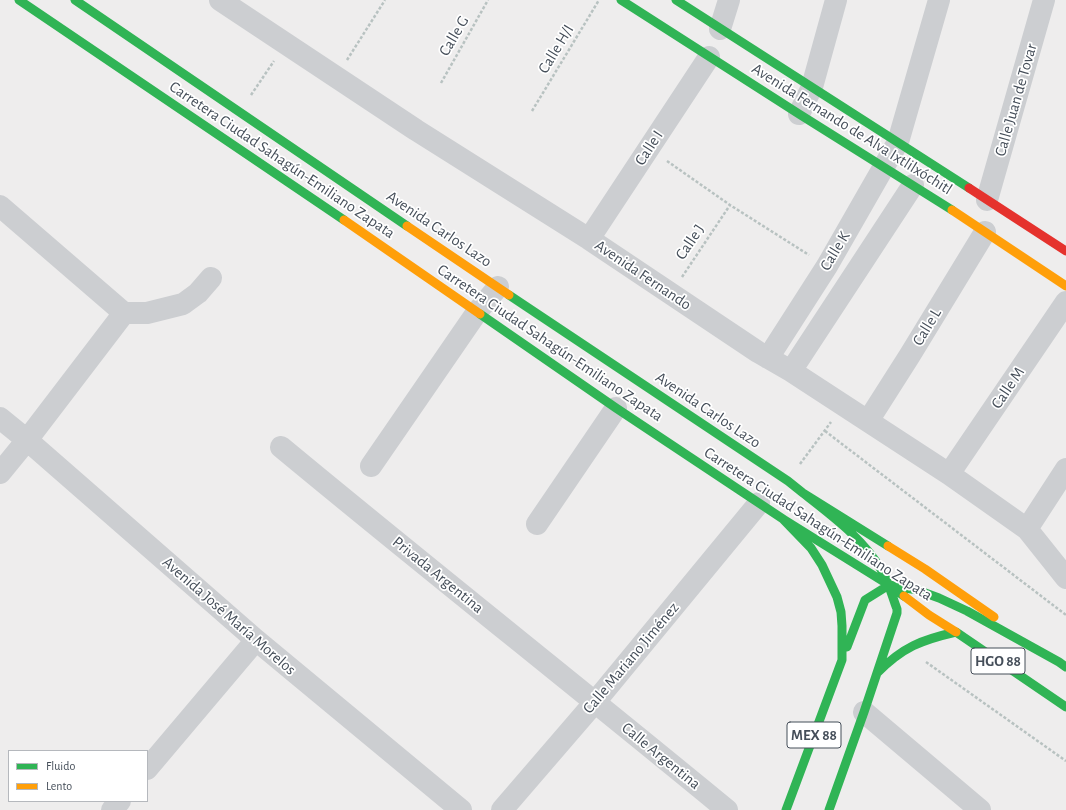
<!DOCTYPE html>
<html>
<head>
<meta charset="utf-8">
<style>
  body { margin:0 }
  #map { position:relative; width:1066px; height:810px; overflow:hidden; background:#eeeded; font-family:"Alegreya Sans",sans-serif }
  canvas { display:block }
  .legend { position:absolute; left:8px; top:750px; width:140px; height:52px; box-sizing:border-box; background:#fff; border:1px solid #b5b8bd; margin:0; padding:5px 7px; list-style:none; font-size:12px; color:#454e59 }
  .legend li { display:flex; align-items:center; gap:8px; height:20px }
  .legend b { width:20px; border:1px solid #b5b8bd }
</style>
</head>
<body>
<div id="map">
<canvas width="1066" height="810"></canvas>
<ul class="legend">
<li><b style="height:5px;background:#30b455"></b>Fluido</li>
<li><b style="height:5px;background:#ff9f0a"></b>Lento</li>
</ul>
</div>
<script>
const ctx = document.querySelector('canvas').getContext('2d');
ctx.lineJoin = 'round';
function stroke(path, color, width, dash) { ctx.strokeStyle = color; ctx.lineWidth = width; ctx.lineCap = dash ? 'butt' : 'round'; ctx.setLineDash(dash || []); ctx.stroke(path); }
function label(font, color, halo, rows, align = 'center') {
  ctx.font = font + ' "Alegreya Sans",sans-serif'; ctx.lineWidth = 3.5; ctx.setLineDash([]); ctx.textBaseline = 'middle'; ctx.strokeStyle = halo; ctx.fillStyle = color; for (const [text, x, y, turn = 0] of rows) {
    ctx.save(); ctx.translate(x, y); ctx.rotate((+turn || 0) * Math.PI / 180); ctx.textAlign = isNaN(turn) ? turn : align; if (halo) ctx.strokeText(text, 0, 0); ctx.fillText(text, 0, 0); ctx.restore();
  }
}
stroke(new Path2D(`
  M347 60 385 0
  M441 83 488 0
  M251 95 274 61
  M532 111 599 0
  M667 161 730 205 809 255
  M682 277 730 205
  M825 431 1066 615
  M800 464 831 422
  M926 662 1066 761`), '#b8c2c1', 2.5, [3, 2]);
stroke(new Path2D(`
  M220 0 416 130 589 239 758 352 791 371 949 474 1027 529 1066 578
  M720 29 729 0
  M799 114 812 87 836 0
  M987 200 1044 0
  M0 206 124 313
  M589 239 709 57
  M124 313H147L183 304 198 293 211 278
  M768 358 827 266 898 142 939 0
  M791 371 913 185
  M0 418 27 440 256 640 461 810
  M868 421 910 355 985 232
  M281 447C428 569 579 688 727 810
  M371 466 477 312 498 287
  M0 473 27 440 124 313
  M949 474 1066 302
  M537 524 616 408
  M1027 529 1066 469
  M864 712 980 810
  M147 769 256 640
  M112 810 120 801
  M502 810 595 702 759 503`), '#ccced1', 22);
stroke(new Path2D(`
  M19 0 344 220
  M75 0 407 226
  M621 0 799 114 952 210
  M676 0 969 188
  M509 295 788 481 803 493 888 546
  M480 314 616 408 783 519 889 585 904 596
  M803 493C832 516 864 539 882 571 889 583 892 596 897 609V613L864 712 829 810
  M783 519 811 548 822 565 837 597 841 612 842 626V660L786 810
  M847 647 865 600 889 585 917 590 939 598 967 611 1059 662 1066 667
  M877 673C903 647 921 640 956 632L1066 707`), '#30b455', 9);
stroke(new Path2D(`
  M952 210 1066 286
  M344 220 480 314
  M407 226 509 295
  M888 546 925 569 994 617
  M904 596 929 615 956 632`), '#ff9f0a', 9);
stroke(new Path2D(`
  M969 188 1066 251`), '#e5322d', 9);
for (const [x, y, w] of [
  [998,661,54],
  [814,735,54]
]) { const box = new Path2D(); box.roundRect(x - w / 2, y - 13, w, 26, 3); ctx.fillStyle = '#fff'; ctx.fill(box); stroke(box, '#454e59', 1); }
label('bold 15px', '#454e59', null, [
  ["HGO 88",998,661],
  ["MEX 88",814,735]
]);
label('16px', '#454e59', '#fff', [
  ["Calle G",454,36,-60],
  ["Calle H/I",556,49,-59],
  ["Calle Juan de Tovar",1016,100,-74],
  ["Avenida Fernando de Alva Ixtlilxóchitl",852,129,32],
  ["Calle I",649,148,-57],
  ["Carretera Ciudad Sahagún-Emiliano Zapata",282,160,34],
  ["Avenida Carlos Lazo",439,229,34],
  ["Calle J",690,242,-56],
  ["Calle K",835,251,-59],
  ["Avenida Fernando",643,275,34],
  ["Calle L",927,327,-59],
  ["Carretera Ciudad Sahagún-Emiliano Zapata",550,343,34],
  ["Calle M",1008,388,-56],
  ["Avenida Carlos Lazo",708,410,34],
  ["Carretera Ciudad Sahagún-Emiliano Zapata",818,524,33],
  ["Privada Argentina",438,575,39],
  ["Avenida José María Morelos",229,616,41],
  ["Calle Mariano Jiménez",631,658,-50],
  ["Calle Argentina",661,756,39]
]);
</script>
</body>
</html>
